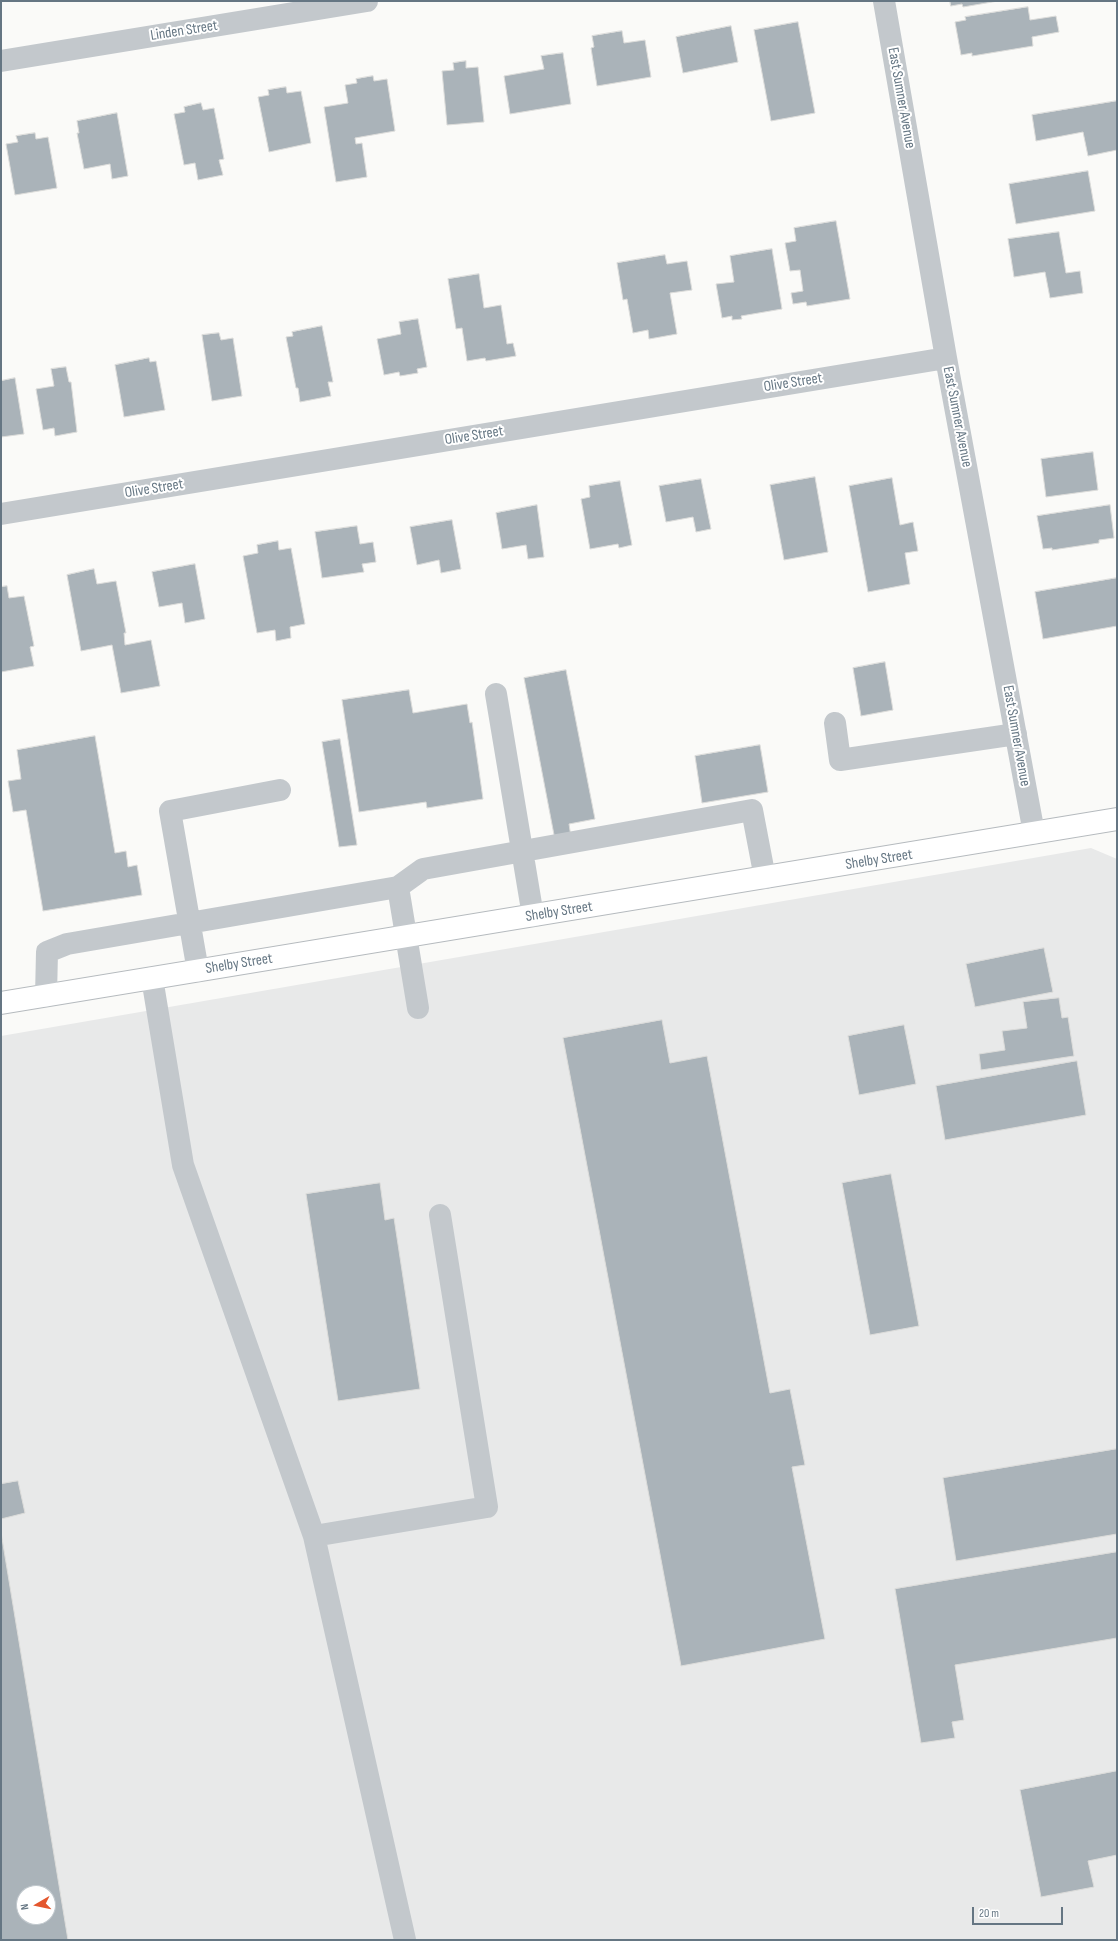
<!DOCTYPE html>
<html>
<head>
<meta charset="utf-8">
<style>
  body { margin:0 }
  #map { position:relative; width:1118px; height:1941px; overflow:hidden; background:#fafaf8; font-family:"Sofia Sans Condensed",sans-serif }
  canvas { display:block }
  .frame { position:absolute; inset:0; border:2px solid #657683; pointer-events:none }
  .north { position:absolute; left:16px; top:1885px; width:40px; height:40px; box-sizing:border-box; background:#fff; border:1px solid #c1c8cd; border-radius:50%; rotate:261deg; font-size:11px; font-weight:700; line-height:16px; text-align:center; color:#657683 }
  .north::after { content:''; display:block; margin:auto; width:14px; height:18px; background:#e4572e; clip-path:polygon(50% 0,100% 100%,50% 72%,0 100%) }
  .scale { position:absolute; left:972px; top:1907px; width:91px; height:18px; box-sizing:border-box; border:2px solid #657683; border-top:0; padding-left:5px; font-size:12px; line-height:14px; white-space:nowrap; color:#657683; -webkit-text-stroke:3px #fff; paint-order:stroke }
</style>
</head>
<body>
<div id="map">
<canvas width="1118" height="1941"></canvas>
<div class="frame"></div>
<div class="north">N</div>
<div class="scale">20 m</div>
</div>
<script>
const ctx = document.querySelector('canvas').getContext('2d');
ctx.lineJoin = 'round';
function fillPath(path, color) { ctx.fillStyle = color; ctx.fill(path, 'evenodd'); }
function stroke(path, color, width, dash) { ctx.strokeStyle = color; ctx.lineWidth = width; ctx.lineCap = dash ? 'butt' : 'round'; ctx.setLineDash(dash || []); ctx.stroke(path); }
function label(font, color, halo, rows, align = 'center') {
  ctx.font = font + ' "Sofia Sans Condensed",sans-serif'; ctx.lineWidth = 4; ctx.setLineDash([]); ctx.textBaseline = 'middle'; ctx.strokeStyle = halo; ctx.fillStyle = color; for (const [text, x, y, turn = 0] of rows) {
    ctx.save(); ctx.translate(x, y); ctx.rotate((+turn || 0) * Math.PI / 180); ctx.textAlign = isNaN(turn) ? turn : align; if (halo) ctx.strokeText(text, 0, 0); ctx.fillText(text, 0, 0); ctx.restore();
  }
}
fillPath(new Path2D(`
  M1091 848 1117 859V1940H1V1036ZM24 1893H48V1917H24Z`), '#e8e9e9');
const building = new Path2D(`
  M950 1H998L963 7 962 4 951 6Z
  M1028 7 1030 20 1056 16 1059 32 1032 37 1033 46 972 56V53L961 55 955 22 966 20 965 17Z
  M798 22 815 113 771 121 754 30Z
  M731 26 738 62 683 73 676 37Z
  M622 31 624 43 645 40 651 77 597 86 591 48 594 47 592 36Z
  M563 53 571 104 510 114 504 76 544 69 541 56Z
  M466 61V68L478 67 484 122 447 125 442 71 454 70 453 63Z
  M373 76 374 81 387 79 395 131 355 138 356 144 362 143 367 177 336 182 324 107 348 103 345 85 357 83 356 79Z
  M286 87 287 93 301 91 311 143 269 152 258 97 269 95 268 90Z
  M1117 101V150L1088 156 1083 132 1036 141 1032 115Z
  M201 103 203 110 214 108 224 159 219 160 223 175 198 180 195 163 184 165 174 114 185 112 184 107Z
  M117 113 128 176 112 179 110 164 84 169 77 133H79L77 121Z
  M35 133 36 139 48 137 57 188 15 195 6 144 18 142 16 136Z
  M1088 171 1095 211 1016 224 1009 184Z
  M836 221 850 299 807 306 806 302 793 304 791 293 803 291 800 270 790 271 785 243 796 241 794 228Z
  M1059 232 1066 273 1080 271 1083 293 1050 298 1045 272 1014 277 1008 239Z
  M772 249 782 309 741 316 742 319 732 320V316L722 318 716 284 734 282 730 256Z
  M665 255 667 264 687 261 692 290 670 293 677 334 649 339 648 330 633 333 627 299 623 300 617 263Z
  M479 274 484 308 501 305 507 344 513 343 516 356 486 361 485 358 467 361 462 328 456 329 448 279Z
  M418 319 427 367 417 369 418 373 400 376 399 372 384 375 377 339 401 334 399 322Z
  M322 326 333 382H328L331 396 300 402 298 388H296L286 337 293 336 292 332Z
  M219 333 221 340 233 338 242 396 212 401 202 335Z
  M149 358 150 362 156 361 165 410 124 417 115 365Z
  M66 367 69 382H71L77 432 55 436 54 428 43 430 36 389 54 386 51 369Z
  M15 378 24 434 1 437V381Z
  M1093 452 1098 490 1046 497 1041 459Z
  M815 477 828 552 784 560 770 485Z
  M892 478 900 525 913 522 918 551 905 553 910 584 868 592 849 486Z
  M701 479 711 529 696 532 693 517 666 522 659 486Z
  M620 481 632 545 619 548 618 544 590 549 581 499 590 497 589 486Z
  M537 505 544 557 528 559 526 545 502 549 496 513Z
  M1110 505 1114 538 1099 540V543L1052 550V548L1043 549 1037 516Z
  M452 520 461 569 441 573 439 560 417 565 410 527Z
  M357 526 360 544 373 542 376 562 362 564 364 572 322 578 315 532Z
  M278 541 279 550 291 548 305 624 290 627 291 638 276 641 275 630 257 633 243 556 258 553 257 545Z
  M195 564 205 619 185 623 182 603 159 607 152 572Z
  M94 569 97 584 116 581 126 633H124L125 645 151 640 160 686 121 693 112 645 81 651 67 575Z
  M1117 578V626L1043 639 1035 592Z
  M7 586 9 598 24 596 34 646 30 647 34 666 1 672V587Z
  M885 662 893 710 861 716 853 668Z
  M566 670 595 819 569 824 571 837 555 840 524 678Z
  M409 690 413 713 467 704 470 723 472 722 483 799 427 808 426 802 359 812 342 700Z
  M95 736 115 853 126 851 128 867 137 865 142 895 43 911 26 810 13 812 8 781 21 779 17 750Z
  M340 739 357 845 339 847 322 742Z
  M760 745 768 792 702 803 695 756Z
  M1044 948 1053 992 975 1007 966 964Z
  M1059 998 1062 1018 1068 1017 1074 1056 981 1070 979 1054 1005 1050 1002 1031 1027 1028 1023 1002Z
  M662 1020 670 1063 707 1056 770 1393 790 1389 805 1465 792 1467 825 1639 681 1666 563 1038Z
  M904 1025 916 1084 859 1095 848 1036Z
  M1077 1061 1086 1115 945 1140 936 1086Z
  M891 1174 919 1326 870 1335 842 1183Z
  M380 1183 385 1220 394 1218 420 1389 338 1401 306 1194Z
  M1117 1449V1534L956 1561 943 1478Z
  M18 1481 25 1513 1 1519V1484Z
  M1 1532 68 1940H1ZM24 1893H48V1917H24Z
  M1117 1552V1638L955 1665 964 1720 952 1722 955 1738 921 1743 895 1589Z
  M1117 1771V1855L1088 1861 1094 1887 1041 1897 1020 1790Z`);
fillPath(building, '#aab3b9');
stroke(building, '#dcdcda', 1);
const major = new Path2D(`
  M1 1003 1117 819`);
stroke(major, '#b5babe', 24);
stroke(new Path2D(`
  M884 1 946 358 1034 833
  M1 61 367 1
  M1 514 946 358
  M496 694 533 916
  M835 723 840 760 1016 734
  M398 887 423 869 752 810 765 878
  M198 971 170 811 280 790
  M152 978 183 1165 314 1536 487 1507 440 1215
  M46 996 47 952 67 944 398 887 418 1008
  M314 1536 405 1940`), '#c3c8cc', 22);
stroke(major, '#fff', 22);
label('15px', '#657683', '#fff', [
  ["Linden Street",184,31,-9],
  ["East Sumner Avenue",901,98,80],
  ["Olive Street",793,383,-9],
  ["East Sumner Avenue",957,417,79],
  ["Olive Street",474,436,-9],
  ["Olive Street",154,489,-9],
  ["East Sumner Avenue",1016,736,80],
  ["Shelby Street",879,860,-9],
  ["Shelby Street",559,912,-9],
  ["Shelby Street",239,964,-9]
]);
</script>
</body>
</html>
